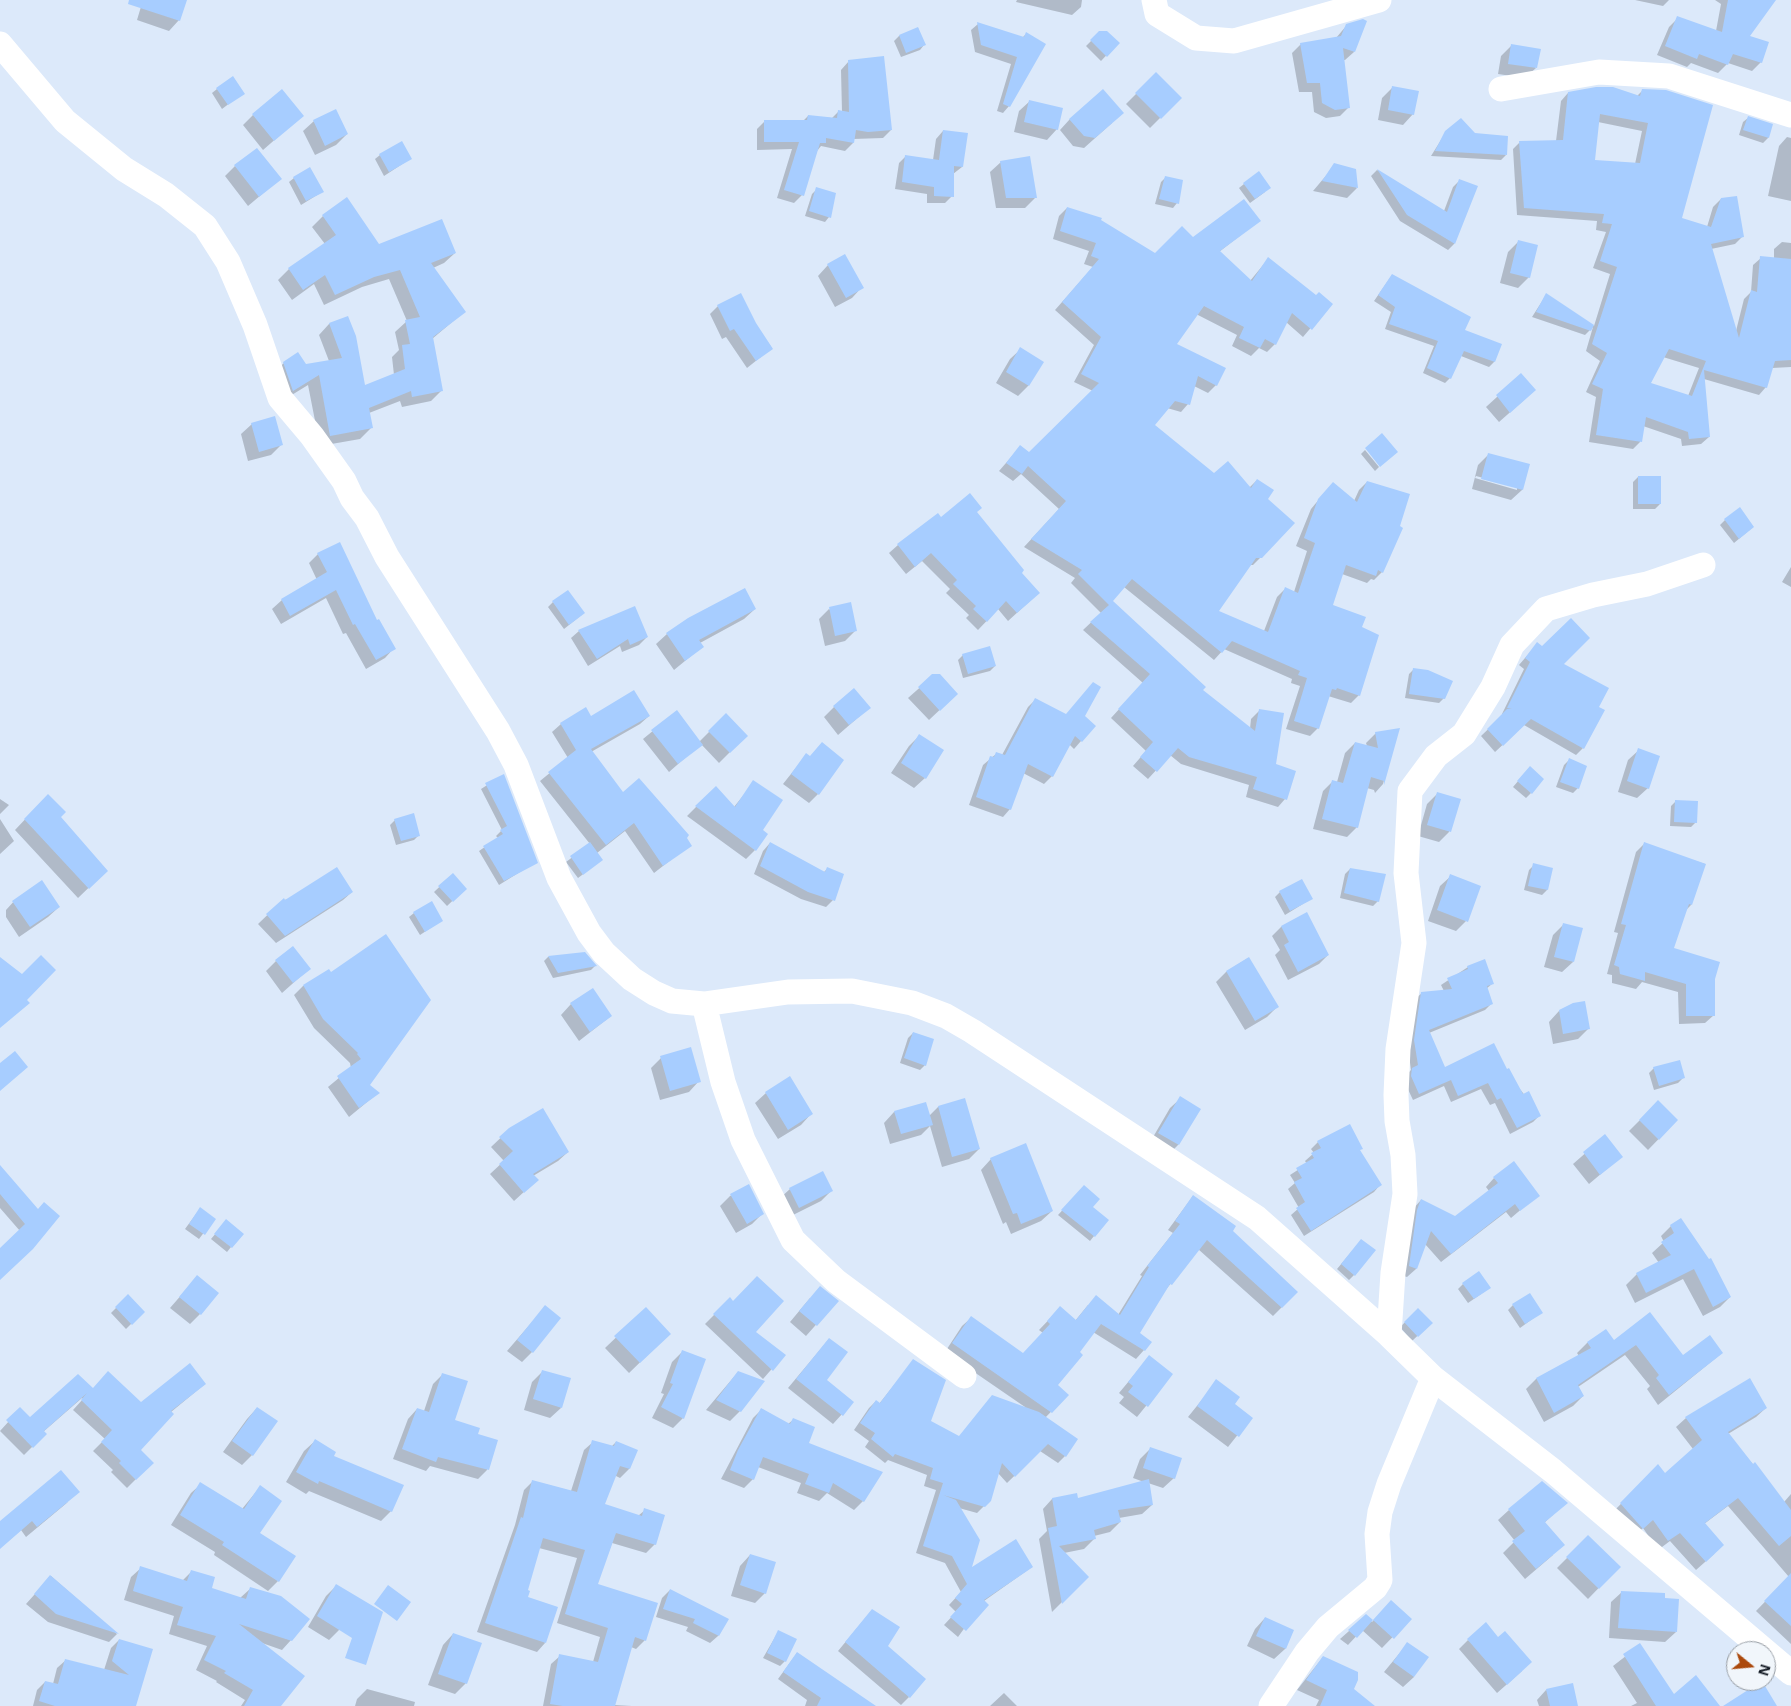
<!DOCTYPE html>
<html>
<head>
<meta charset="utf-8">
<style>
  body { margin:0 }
  #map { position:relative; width:1791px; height:1706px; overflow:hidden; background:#dce9fa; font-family:"Open Sans",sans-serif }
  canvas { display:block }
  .north { position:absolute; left:1726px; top:1641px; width:50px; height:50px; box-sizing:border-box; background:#f1f6fb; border:1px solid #979da4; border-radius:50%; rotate:107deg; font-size:14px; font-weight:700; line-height:20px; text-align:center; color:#111822 }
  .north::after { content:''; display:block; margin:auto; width:18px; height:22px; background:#ab490c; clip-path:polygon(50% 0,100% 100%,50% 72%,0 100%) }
</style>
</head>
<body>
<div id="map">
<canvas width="1791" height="1706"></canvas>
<div class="north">N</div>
</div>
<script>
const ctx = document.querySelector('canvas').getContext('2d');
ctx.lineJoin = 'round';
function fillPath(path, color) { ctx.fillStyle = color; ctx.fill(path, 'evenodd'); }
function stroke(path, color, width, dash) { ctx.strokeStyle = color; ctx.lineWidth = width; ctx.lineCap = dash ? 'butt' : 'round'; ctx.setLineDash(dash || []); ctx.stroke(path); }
fillPath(new Path2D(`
  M143 0H186L179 20 169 31 137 20Z
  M1017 0H1082L1081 7 1072 15 1016 2Z
  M1635 0H1669L1663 6Z
  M1715 0H1775L1748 37 1761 62 1752 71 1728 63 1718 73 1691 63 1687 67 1657 55 1669 27 1678 18 1716 31 1721 4Z
  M978 24 1022 38 1026 34 1009 106 1003 113 997 111 1011 64 975 52 971 30Z
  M1347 25 1354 52 1345 60H1343L1348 108 1340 116 1326 118 1314 112 1312 92H1299L1292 53 1301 44 1336 38Z
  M918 28 924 45 920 50 901 57 894 41 899 36Z
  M1100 32 1118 43 1101 61 1086 46Z
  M1512 45 1536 68 1525 78 1498 74 1501 56Z
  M849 61 891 130 883 138 853 139V143L845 151 821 146 817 151 802 195 794 203 777 198 792 149 757 150V129L765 121H803L808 116 832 118 838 112H842L841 70Z
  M1156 74 1180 98 1150 128 1126 104Z
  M1392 88 1413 114 1403 125 1378 120 1382 98Z
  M217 89 243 93 222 109 212 93Z
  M1643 90 1680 219 1707 227 1713 207 1721 199 1743 236 1735 244 1711 249 1736 331 1744 299 1751 292 1753 265 1761 258 1774 259V249L1782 242 1791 243V367L1772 368 1766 387 1759 395 1704 379 1709 437 1701 444 1682 446 1681 439 1643 426 1640 442 1633 449 1589 442 1596 397 1586 392 1600 361 1586 351 1593 327 1585 335 1532 317 1546 295 1594 326 1610 274 1593 268 1606 232 1596 230 1597 221 1517 215 1513 149 1520 142 1556 141 1561 101 1568 93 1636 97ZM1598 122 1642 131 1635 164 1593 161ZM1663 357 1699 368 1688 396 1650 384Z
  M1030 101 1057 129 1047 140 1014 132 1019 111Z
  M253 115 302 116 263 150 243 125Z
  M1748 118 1772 125 1768 138 1763 143 1739 135 1743 122Z
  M1070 119 1112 123 1084 148 1073 146 1060 130Z
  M314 121 347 134 336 145 315 155 303 131Z
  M943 131 966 134 962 167 953 174 952 196 945 203H927V194L895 189 899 163 906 156 933 160 936 139Z
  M1446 132 1474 135 1506 155 1501 160 1431 156Z
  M1787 137 1791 138V201L1768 196 1779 146Z
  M380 155 410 159 384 176 375 159Z
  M1001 162 1035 198 1025 208H996L990 172Z
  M1335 165 1357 188 1347 198 1313 191Z
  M235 166 280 179 248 206 225 176Z
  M1377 170 1444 211 1453 187 1460 180 1454 244 1448 250 1400 221 1371 176Z
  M1166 177 1177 203 1173 208 1155 204 1161 182Z
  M294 178 322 192 301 205 289 182Z
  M1244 184 1265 192 1250 203 1239 188Z
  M817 189 829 217 825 222 805 216 812 194Z
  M1067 208 1100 221 1155 255 1193 239 1259 221 1219 252 1250 281 1268 259 1316 297 1331 304 1303 337 1286 322 1275 344 1267 352 1259 348 1251 356 1232 346 1237 335 1196 314 1176 344 1216 385 1208 393 1194 386 1188 404 1181 412 1167 408 1154 425 1214 474 1249 488 1257 480 1266 499 1261 557 1253 565H1249L1217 611 1264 631 1277 597 1285 589 1294 592 1307 551 1296 546 1311 509 1326 491 1354 501 1359 490 1367 482 1382 572 1374 580 1371 579 1367 583 1342 574 1331 606 1360 628 1359 695 1351 703 1328 696 1318 728 1310 736 1286 729 1300 686 1291 683 1292 679 1224 649 1214 660 1124 587 1112 601 1201 690 1250 729 1251 719 1259 711 1285 799 1278 807 1246 797 1249 785 1181 764 1170 755 1148 779 1133 766 1146 751 1111 718 1143 683 1083 630 1101 613 1071 583 1075 578 1024 547 1059 509 1021 474 1013 481 999 471 1020 447 1029 454 1093 391 1074 382 1094 345 1055 310 1093 267 1084 264 1089 251 1053 239 1059 216Z
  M323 216 379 245 455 253 444 263 433 268 464 312 432 339 442 390 431 401 402 407 400 401 369 413 371 428 360 439 320 446 308 385 282 401 273 373 284 363 305 366 329 361 319 335 329 324 347 317 364 387 394 375 392 357 399 350 395 332 407 321 389 279 362 287 324 305 314 284 292 300 278 280 289 269 325 244 312 227Z
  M1519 241 1529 277 1518 288 1500 283 1508 252Z
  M828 265 862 287 852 298 835 307 818 276Z
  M1392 275 1463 330 1500 344 1494 362 1489 367 1461 356 1450 378 1445 383 1423 373 1434 346 1385 329 1391 312 1374 301Z
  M718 306 755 324 772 348 747 368 726 337 722 339 710 314Z
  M1021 349 1042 362 1028 386 1018 396 996 383 1010 359Z
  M1521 375 1524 400 1499 422 1486 407Z
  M252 424 281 445 271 455 248 461 241 434Z
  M1365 450 1379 467 1375 471 1361 454Z
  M1489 454 1528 465 1522 490 1511 500 1472 489 1478 465ZM1476 476 1517 487V490L1475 478Z
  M1638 477 1660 504 1655 509H1633V482Z
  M975 513 1020 573 1030 601 1008 621 998 609 978 630 966 618 969 615 946 593 950 589 922 561 906 574 889 553 898 545 941 519Z
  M1725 520 1753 527 1734 543 1720 525Z
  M318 554 376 622 394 648 385 658 366 669 346 633 343 634 326 598 281 624 272 609 282 600 317 580 309 563Z
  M1791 567V587L1782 582Z
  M553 602 584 613 564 629 548 607Z
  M755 609 744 619 700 643 702 647 674 670 656 644 667 634Z
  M829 609 855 631 845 641 825 646 819 619Z
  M579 631 647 637 639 645 622 652 620 646 588 666 571 638Z
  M1537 644 1562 664 1597 707 1583 748 1576 755 1524 725 1495 752 1481 736 1503 715 1502 714 1524 669 1519 665Z
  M963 655 995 666 990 671 963 678 958 660Z
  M1414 669 1444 698 1439 703 1405 698 1409 674Z
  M933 676 946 704 929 720 908 698Z
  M1036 699 1066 716 1083 717 1081 741 1074 749 1069 744 1052 776 1044 784 1023 773 1010 809 1003 817 969 805 983 765 996 754 1002 755 1028 707Z
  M834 707 869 708 838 735 824 717Z
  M676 712 699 742 726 715 746 736 719 763 701 744 669 772 643 739Z
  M649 716 640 724 591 752 623 794 685 838 690 845 654 873 625 831 597 853 602 860 578 878 566 862 590 844 540 781 568 758 552 732 561 724 591 718Z
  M1398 729 1383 784 1375 793 1374 790 1367 788 1357 827 1347 837 1313 829 1323 791 1333 781 1337 782 1345 753 1355 743 1367 746 1366 743 1376 733Z
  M919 736 925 778 914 788 891 773 909 746Z
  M1639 750 1648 788 1637 798 1618 792 1628 760Z
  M806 755 818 794 809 803 783 784Z
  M1569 760 1578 788 1573 793 1556 787 1564 765Z
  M1525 773 1531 793 1526 798 1513 787Z
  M503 775 536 862 499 885 479 851 498 838 496 836 502 830 481 789Z
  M754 782 761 830 755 850 746 859 687 816 696 807H734Z
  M1438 793 1459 800 1449 832 1439 842 1418 836 1427 804Z
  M48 795 60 817 106 871 78 898 15 830Z
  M0 799 9 805 0 814Z
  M1676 801 1696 822 1691 827 1670 826 1671 806Z
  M0 819 14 841 0 854Z
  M395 820 419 835 414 840 396 845 390 825Z
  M770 843 823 873 827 869 833 900 826 907 801 899 754 874 763 851Z
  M1644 844 1705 864 1691 905 1685 911 1672 949 1713 979 1714 1015 1705 1023 1679 1024 1678 992 1642 982 1636 989 1612 983V975L1607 974 1618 933 1614 932 1636 852Z
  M1534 865 1551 869 1547 890 1542 895 1524 890 1529 870Z
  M1350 869 1378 901 1373 906 1340 898 1345 874Z
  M452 875 465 889 447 906 434 892Z
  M1451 876 1466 921 1456 931 1428 921 1440 886Z
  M352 892 343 900 276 943 258 924 283 900Z
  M1280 892 1311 899 1285 915 1275 897Z
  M16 899 59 907 48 917 19 937 6 917V910Z
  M414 913 441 921 420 935 409 917Z
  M1307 914 1328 955 1319 964 1288 980 1275 955 1280 950 1272 936 1281 927Z
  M1564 924 1573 962 1562 972 1544 967 1553 935Z
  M385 936 368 1085 378 1093 349 1117 328 1087 351 1068 350 1063 314 1028 294 995 303 986 331 974Z
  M584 953 595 966 591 970 553 978 544 961 548 957Z
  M1248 958 1277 1007 1267 1017 1245 1030 1216 982 1226 972Z
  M276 961 309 969 282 993 266 971Z
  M1468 967 1492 984 1486 989 1492 1003 1485 1010 1429 1033 1444 1068 1506 1071 1540 1115 1533 1122 1510 1134 1495 1103 1490 1105 1481 1089 1451 1102 1444 1086 1413 1100 1405 1083V1076L1411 1070 1408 1048 1415 999 1422 993 1444 991 1441 985Z
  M571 1004 611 1016 579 1041 561 1015Z
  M1559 1011 1589 1028 1578 1039 1553 1044 1549 1022Z
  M913 1033 925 1065 920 1070 900 1063 908 1038Z
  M661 1058 699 1081 689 1092 660 1100 651 1068Z
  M1654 1068 1683 1078 1678 1083 1654 1090 1649 1073Z
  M766 1093 811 1114 801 1125 778 1139 755 1103Z
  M1181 1098 1199 1109 1178 1145 1168 1155 1149 1144 1170 1108Z
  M964 1099 979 1149 969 1159 942 1167 930 1126 921 1135 890 1144 884 1123 894 1112 929 1116 938 1107Z
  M1658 1102 1677 1120 1648 1150 1629 1131Z
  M1349 1126 1359 1151 1380 1185 1374 1192 1304 1236 1291 1215 1299 1208 1288 1189 1295 1183 1290 1175 1307 1164 1305 1161 1314 1153 1311 1149 1318 1142Z
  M510 1129 568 1152 558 1161 533 1176 537 1180 514 1201 490 1174 504 1161 491 1147Z
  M1605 1136 1621 1157 1589 1184 1573 1164Z
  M991 1159 1052 1211 1041 1221 1011 1234 1006 1222 1003 1224 981 1170Z
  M1494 1178 1538 1195 1511 1218 1506 1212 1441 1262 1425 1244 1416 1269 1407 1277 1400 1275 1413 1209 1421 1200 1455 1218 1489 1191 1486 1187Z
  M0 1182 38 1210 0 1277V1250L20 1231 0 1208Z
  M748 1186 762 1214 752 1224 736 1233 720 1206 730 1196Z
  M1084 1187 1094 1236 1090 1241 1058 1215Z
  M790 1189 831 1191 821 1201 789 1217 779 1199Z
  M1193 1196 1297 1292 1273 1316 1198 1249 1164 1292 1139 1333 1144 1350 1136 1359 1093 1332 1057 1385 1067 1395 1045 1418 1076 1440 1065 1456 1058 1463 1040 1451 1007 1483 998 1473 990 1500 977 1513 959 1508 970 1569 1032 1567 984 1601 958 1637 944 1625 956 1612 949 1605 961 1592 945 1563 916 1553 936 1490 924 1486 927 1475 888 1460 885 1463 865 1447 869 1441 854 1430 869 1408 876 1401 879 1404 913 1361 930 1422 958 1437 1025 1407 945 1352 962 1326 971 1318 1023 1354 1043 1333 1039 1330 1060 1308 1075 1321 1088 1305 1118 1315 1142 1276 1140 1275 1173 1233 1168 1230Z
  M196 1214 214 1219 199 1239 185 1229Z
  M222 1226 231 1247 227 1252 211 1239Z
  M1671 1226 1730 1297 1720 1307 1703 1316 1683 1279 1635 1303 1626 1285 1637 1274 1659 1263 1652 1253 1664 1242 1661 1236Z
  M1357 1245 1354 1275 1349 1280 1337 1269Z
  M197 1277 200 1314 190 1324 170 1308Z
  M1463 1284 1484 1292 1468 1303 1458 1289Z
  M128 1296 143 1312 126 1329 111 1313Z
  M810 1298 837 1301 806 1336 790 1322Z
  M730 1299 754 1332 784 1355 763 1379 705 1324Z
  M1513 1305 1542 1312 1520 1328 1508 1310Z
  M545 1307 532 1352 522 1362 507 1351Z
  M646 1309 659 1344 629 1373 605 1348Z
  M1418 1310 1431 1323 1412 1341 1400 1327Z
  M1649 1314 1683 1357 1722 1353 1658 1405 1647 1389 1650 1386 1625 1355 1578 1387 1583 1396 1573 1406 1544 1422 1526 1389 1536 1379 1579 1356 1577 1353 1587 1343 1606 1330 1613 1342Z
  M829 1339 826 1380 853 1402 833 1424 788 1388Z
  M683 1351V1418L673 1428 652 1418 664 1394 661 1393 672 1362Z
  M1149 1357 1172 1374 1137 1417 1119 1403 1124 1397 1119 1393Z
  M543 1371 561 1408 550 1418 524 1410 532 1382Z
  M738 1372 740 1411 730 1421 706 1410Z
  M443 1374 453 1421 476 1435 496 1440 487 1470 478 1479 430 1466 426 1471 393 1459 408 1419 417 1409 424 1411 433 1384Z
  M1217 1381 1233 1405 1251 1418 1228 1447 1188 1417Z
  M205 1384 171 1412 140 1450 152 1463 127 1488 111 1472 113 1470 93 1451 105 1439 73 1410 83 1399 82 1398 43 1432 45 1434 24 1455 0 1431 20 1409 29 1418 93 1389 141 1404Z
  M257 1408 252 1455 242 1465 223 1452 247 1419Z
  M1766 1408 1756 1417 1728 1434 1784 1502 1791 1494V1644L1756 1611 1789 1577 1728 1506 1704 1524 1714 1554 1696 1570 1670 1541 1658 1550 1643 1528 1633 1537 1612 1513 1658 1466 1665 1475 1693 1449 1676 1427 1686 1418Z
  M762 1409 788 1424 793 1420 807 1444 863 1501 854 1510 827 1493 819 1501 797 1493 801 1483 758 1467 753 1479 744 1488 721 1479 753 1418Z
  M315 1441 391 1511 381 1521 309 1491 306 1494 286 1482 304 1451Z
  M593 1442 611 1447 616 1442 636 1450 629 1469 620 1478 614 1475 603 1505 638 1516 645 1510 655 1544 646 1553 612 1543 597 1584 645 1640 636 1649 631 1647 614 1705 632 1706H543L551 1664 560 1656 593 1662 600 1637 557 1623 577 1558 539 1548 526 1591V1598L545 1643 537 1652 477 1632 515 1525 524 1490 533 1481 571 1491 584 1450Z
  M1151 1448 1174 1478 1163 1488 1148 1483 1152 1505 1142 1514 1119 1518 1120 1522 1110 1532 1094 1536V1539L1084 1549 1064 1553 1087 1577 1052 1612 1039 1539 1047 1531 1043 1509 1052 1499 1077 1500 1144 1482 1133 1478 1140 1459Z
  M201 1484 242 1509 260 1487 258 1533 278 1581 268 1591 214 1555 215 1552 171 1525 191 1493Z
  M68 1502 26 1537 21 1530 0 1548V1523Z
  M1566 1503 1544 1523 1553 1555 1525 1579 1503 1553 1515 1541 1498 1520 1509 1510Z
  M1588 1537 1619 1567 1588 1599 1557 1568Z
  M750 1555 765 1593 755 1603 731 1596 740 1566Z
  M141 1568 182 1581 191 1572 210 1589 240 1598 250 1589 291 1640 282 1650 262 1643 280 1706H241L245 1700 216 1682 217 1681 196 1670 207 1646 169 1634 174 1616 124 1600 131 1577Z
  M51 1576 117 1634 109 1642 48 1622 26 1604Z
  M336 1586 339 1630 329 1640 308 1627 326 1596Z
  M670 1590 727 1619 718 1636 710 1643 686 1631 688 1627 656 1617 662 1598Z
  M1622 1592 1676 1632 1665 1642 1609 1638 1611 1602Z
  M872 1610 909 1697 901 1705 838 1651Z
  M1381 1612 1410 1619 1382 1648 1362 1630 1348 1645 1340 1639 1366 1616 1372 1622Z
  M1265 1618 1293 1631 1285 1649 1274 1659 1247 1646 1255 1629Z
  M778 1632 785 1661 780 1666 763 1658Z
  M453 1634 466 1683 455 1694 428 1685 443 1645Z
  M119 1640 151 1650 125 1706H33L37 1690 45 1682 53 1684 57 1668 66 1660 104 1670 111 1648Z
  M1468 1640 1522 1671 1497 1693 1459 1649Z
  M1408 1643 1414 1677 1403 1687 1384 1672Z
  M1640 1645 1673 1695 1704 1706H1631L1637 1703 1613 1666Z
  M797 1653 874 1706H805L807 1700 778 1679Z
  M1323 1657 1352 1689 1373 1706H1316L1319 1700 1297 1690Z
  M367 1689 415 1702 414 1706H355L357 1699Z
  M1546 1690 1577 1706H1539L1537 1700Z
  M1004 1693 1017 1706H990Z`), '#0003');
fillPath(new Path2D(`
  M129 0H187L180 21 128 4Z
  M1728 0H1776L1750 36 1769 42 1762 63 1733 54 1728 65 1699 54 1697 59 1665 46 1677 16 1722 32Z
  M1363 19 1367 21 1355 52 1343 48 1350 108 1335 110 1322 103 1320 83H1307L1300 43 1341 36 1346 24Z
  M977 22 1024 37 1026 32 1046 44 1010 107 1003 104 1017 57 981 45Z
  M918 27 926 45 906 53 899 35Z
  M1099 31H1107L1120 43 1107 57 1090 40Z
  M1511 44 1541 49 1537 68 1508 64Z
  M884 56 892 130 868 132 856 130 854 143 826 138V143H820L804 196 784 190 799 142H764V120H807L808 115 837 118 838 110 849 112 848 60Z
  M1156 72 1182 98 1161 119 1135 93Z
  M233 76 245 94 228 105 216 88Z
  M1392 86 1419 91 1414 115 1388 110Z
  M1596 87H1613L1640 96 1642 89 1666 90 1713 105 1682 218 1711 227 1721 198 1737 196 1744 237 1711 244 1739 338 1751 290 1757 292 1760 256 1791 259V360L1775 361 1767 388 1704 370 1710 437 1689 439 1688 432 1646 417 1642 442 1596 435 1603 389 1592 384 1607 353 1592 344 1617 267 1600 261 1612 224 1602 223 1604 214 1524 208 1519 141 1563 140 1568 92ZM1600 114 1648 123 1640 163 1595 160ZM1669 349 1706 361 1692 396 1651 383Z
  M282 89 304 116 274 141 252 114Z
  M1103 89 1124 113 1095 138 1084 136 1069 119Z
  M1029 100 1063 108 1058 130 1024 122Z
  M336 109 348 134 325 146 313 120Z
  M1748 116 1773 124 1769 138 1743 130Z
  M1461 118 1475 133 1508 136 1507 155 1435 151 1445 131Z
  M943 130 968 133 963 167 954 166V197L934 196V187L902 182 905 155 939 160Z
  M402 141 412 159 389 172 379 154Z
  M257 148 282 179 259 197 234 165Z
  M1030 156 1037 198H1006L1000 161Z
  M1334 163 1356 169 1358 188 1322 181Z
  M310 167 324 192 306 201 293 177Z
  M1377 169 1447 212 1459 179 1478 186 1455 244 1407 215Z
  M1259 171 1271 188 1255 199 1243 183Z
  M1165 176 1183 180 1179 204 1159 199Z
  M816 187 836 193 831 218 809 211Z
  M347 197 379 244 442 219 456 253 431 263 466 312 433 337 443 391 412 397 411 391 369 408 373 428 330 436 319 375 293 391 283 362 298 352 306 364 342 358 329 323 348 316 356 336 365 385 405 369 402 345 410 344 405 320 420 317 400 270 374 277 335 295 325 275 303 290 288 268 336 235 322 215Z
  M1244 199 1261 221 1220 251 1252 281 1268 257 1316 295 1319 292 1333 304 1312 330 1292 313 1276 345 1265 339 1260 348 1239 338 1244 327 1204 306 1177 344 1226 368 1217 386 1198 376 1190 405 1175 401 1155 425 1214 473 1228 461 1251 488 1257 479 1274 490 1268 499 1295 523 1262 558H1256L1219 611 1268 632 1285 587 1298 593 1315 543 1304 538 1318 499 1333 482 1357 502 1367 481 1410 494 1400 526 1403 528 1383 573 1378 570 1376 576 1346 565 1333 605 1366 617 1362 627 1379 635 1360 696 1337 688 1336 690 1332 689 1319 729 1294 721 1307 678 1298 675 1300 671 1232 641 1222 653 1132 579 1113 601 1206 687 1203 690 1255 731 1259 709 1284 713 1276 764 1296 771 1287 800 1253 789 1257 777 1189 757 1178 748 1157 772 1140 757 1153 742 1118 709 1150 674 1090 622 1109 605 1078 574 1082 570 1031 539 1066 501 1028 466 1022 474 1006 463 1020 445 1029 452 1099 383 1081 374 1101 337 1062 302 1099 259 1091 256 1096 243 1060 231 1067 207 1102 218 1101 220 1155 253 1182 226 1193 237Z
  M1518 240 1538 245 1530 278 1510 273Z
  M845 254 864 288 846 298 827 264Z
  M1392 274 1471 317 1465 330 1502 344 1495 362 1464 351 1451 379 1427 368 1438 341 1389 324 1395 307 1378 295Z
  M741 293 756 323 773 349 756 361 734 329 730 331 717 305Z
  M1546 293 1594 325 1591 331 1536 312Z
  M1020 347 1044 362 1029 386 1006 372Z
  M1521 373 1536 390 1510 413 1496 395Z
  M275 416 283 445 259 452 251 423Z
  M1382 433 1398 452 1380 467 1365 448Z
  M1488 453 1530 464 1523 490 1481 479Z
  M1638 476H1661V504H1638Z
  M970 493 982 508 977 512 1024 570 1022 573 1040 593 1017 613 1006 601 987 622 973 609 976 606 953 584 957 580 931 553 915 567 897 544 938 513 941 517Z
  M1740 507 1754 527 1739 539 1724 519Z
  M340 542 377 620 379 619 396 649 376 660 355 624 353 625 336 590 290 616 281 599 327 572 317 553Z
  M745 588 756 609 699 640 704 647 685 661 666 633 688 618Z
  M568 590 585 613 569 625 552 601Z
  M851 602 857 631 835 636 829 607Z
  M635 606 648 637 630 645 628 639 597 659 578 630Z
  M1571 618 1590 638 1564 664 1609 688 1599 707 1605 710 1584 749 1531 719 1503 746 1487 729 1507 709 1512 708H1507L1530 662 1525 658 1537 642 1542 646Z
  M990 646 996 666 968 674 962 654Z
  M1413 668 1428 670 1453 681 1445 699 1409 694Z
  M932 674H940L958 694 940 711 918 687Z
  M1093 682 1101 687 1085 716 1096 726 1082 742 1075 736 1053 777 1028 764 1011 810 976 797 990 756 994 757 996 752 1005 755 1035 698 1066 714Z
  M854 688 871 708 849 725 833 706Z
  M634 690 650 716 591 749 623 792 639 778 689 835 687 838 692 846 663 866 634 823 606 845 548 772 576 750 560 723 586 707 591 716Z
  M677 710 703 745 678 764 651 730Z
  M726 713 748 736 730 753 708 731Z
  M1400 728 1384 785V781L1371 777 1358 828 1322 819 1332 780 1343 783 1355 742 1378 748 1375 732Z
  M919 734 944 750 926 779 901 763Z
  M822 742 844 760 819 795 791 774 806 753 810 756Z
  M1638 748 1660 756 1649 789 1627 781Z
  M1569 758 1587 766 1579 789 1560 782Z
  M1530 766 1544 779 1532 794 1517 781Z
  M504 774 538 863 504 881 483 846 503 834 500 830 507 826 485 783Z
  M753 780 783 800 763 830 768 834 756 851 695 806 716 786 735 807Z
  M1437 792 1461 799 1451 832 1427 825Z
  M48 794 66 812 61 817 108 871 89 889 24 819Z
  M1675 800 1698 801 1697 823 1674 822Z
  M414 813 420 836 401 841 394 819Z
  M590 842 603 860 583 875 570 856Z
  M770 842 825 872 827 867 844 874 835 901 808 892 760 866Z
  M1644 842 1706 864 1692 905 1689 904 1674 948 1720 962 1715 979V1016H1686V984L1645 972V981L1620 974 1619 967 1614 965 1626 925 1621 924Z
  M1533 863 1553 868 1548 890 1528 886Z
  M337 867 353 892 285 936 266 914 284 898 285 900Z
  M1350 868 1386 874 1379 902 1344 893Z
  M453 873 467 889 453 902 438 886Z
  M1450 874 1481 886 1468 922 1437 910Z
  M1302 879 1313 899 1290 911 1279 891Z
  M42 880 60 907 30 927 12 901Z
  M432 901 443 921 425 932 413 912Z
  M1307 912 1329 955 1298 972 1284 945 1289 942 1281 926Z
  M1563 923 1583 928 1574 962 1554 957Z
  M386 934 431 1000 370 1085 380 1093 359 1108 337 1076 361 1059 357 1054 358 1053 323 1019 303 985 329 969 331 972Z
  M293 946 311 969 293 983 275 960Z
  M585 952 597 966 558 973 548 956Z
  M41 955 56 970 27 1000 30 1003 0 1028V957L22 974Z
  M1249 957 1279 1007 1255 1021 1226 971Z
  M1485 959 1494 984 1487 986 1493 1004 1429 1030 1445 1067 1494 1043 1507 1069 1509 1068 1523 1094 1529 1091 1541 1116 1517 1128 1501 1098 1497 1100 1488 1083 1458 1096 1451 1080 1419 1094 1411 1076 1412 1068 1418 1065 1414 1040 1421 992 1452 989 1447 978 1468 969 1467 966Z
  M593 988 612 1016 590 1032 570 1003Z
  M1585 1001 1590 1029 1563 1034 1559 1010 1573 1003Z
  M913 1032 934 1039 926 1066 904 1058Z
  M691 1047 701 1082 670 1091 660 1056Z
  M15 1051 28 1067 0 1091V1063Z
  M1680 1060 1685 1078 1659 1086 1653 1067Z
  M790 1076 813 1114 788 1130 765 1092Z
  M1180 1096 1201 1109 1179 1145 1158 1133Z
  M965 1098 980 1149 952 1157 938 1106Z
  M1658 1100 1678 1120 1659 1140 1639 1120Z
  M926 1102 933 1125 901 1134 894 1111Z
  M543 1108 569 1152 533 1174 539 1180 524 1193 499 1164 513 1151 499 1137 509 1128Z
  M1350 1124 1363 1149 1360 1150 1382 1185 1311 1231 1296 1208 1305 1202 1294 1182 1302 1178 1296 1168 1314 1158 1311 1153 1321 1148 1317 1141Z
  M1605 1134 1623 1157 1600 1175 1583 1152Z
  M1026 1143 1053 1211 1021 1224 1017 1213 1013 1214 990 1158Z
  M1514 1161 1540 1196 1520 1211 1515 1204 1451 1254 1431 1231 1417 1269 1409 1266 1417 1210 1421 1199 1455 1216 1498 1183 1493 1177Z
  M0 1165 38 1209 44 1202 60 1216 33 1249 0 1280V1248L25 1224 0 1194Z
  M823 1171 833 1191 799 1208 789 1188Z
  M749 1184 764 1214 747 1224 730 1194Z
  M1084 1185 1100 1199 1093 1207 1109 1220 1095 1237 1061 1210Z
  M1193 1195 1236 1226 1233 1231 1298 1292 1282 1308 1207 1240 1172 1285 1170 1284 1140 1333 1152 1342 1145 1351 1101 1324 1080 1352 1083 1355 1058 1385 1069 1395 1052 1413 952 1343 971 1316 1023 1353 1050 1324 1047 1321 1060 1306 1076 1320 1096 1295 1120 1315 1149 1267 1147 1266 1180 1224 1175 1221Z
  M200 1207 216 1219 205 1235 189 1224Z
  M1681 1218 1709 1259 1711 1258 1731 1297 1713 1307 1694 1269 1646 1293 1636 1273 1671 1255 1661 1242 1674 1233 1670 1225Z
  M226 1219 244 1234 232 1248 214 1234Z
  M1361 1239 1376 1250 1355 1276 1341 1264Z
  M1479 1271 1491 1288 1474 1299 1462 1283Z
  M197 1275 219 1293 201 1315 179 1297Z
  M757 1276 784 1301 756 1332 786 1355 773 1371 713 1314 730 1297 733 1301Z
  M820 1286 839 1301 817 1326 799 1311Z
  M1530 1293 1543 1313 1525 1324 1512 1304Z
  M128 1294 145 1312 132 1325 115 1307Z
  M545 1305 561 1318 533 1353 517 1340Z
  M646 1307 671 1334 640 1363 614 1336Z
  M1418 1308 1433 1323 1418 1337 1404 1322Z
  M1650 1312 1683 1355 1710 1335 1723 1353 1669 1395 1656 1378 1659 1375 1636 1345 1578 1385 1584 1396 1554 1413 1536 1378 1591 1348 1587 1342 1606 1329 1614 1340Z
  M829 1338 848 1352 827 1380 854 1402 843 1416 796 1379Z
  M682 1350 706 1359 684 1419 661 1407 673 1384 670 1383Z
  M1149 1355 1173 1374 1148 1407 1128 1392 1133 1386 1128 1382Z
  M913 1359 946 1380 931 1421 959 1436 992 1395 1039 1412 1078 1439 1066 1457 1048 1444 1015 1477 1002 1463 991 1501 985 1507 943 1495 956 1500 980 1540 972 1567 1016 1539 1033 1567 984 1600 989 1605 966 1631 950 1617 962 1604 955 1598 967 1584 952 1556 923 1546 943 1483 930 1479 933 1468 895 1454 893 1457 871 1439 875 1433 860 1423 876 1400 880 1403Z
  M190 1363 206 1384 171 1411 174 1414 141 1450 154 1463 136 1480 119 1463 121 1461 101 1442 112 1430 81 1400 87 1393 44 1431 47 1434 33 1448 6 1420 20 1407 30 1417 78 1374 93 1388 108 1371 141 1402Z
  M542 1370 571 1378 562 1408 533 1399Z
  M738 1371 765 1381 741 1412 716 1400Z
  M442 1373 468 1381 455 1420 480 1428 478 1434 498 1440 489 1470 438 1457 436 1462 402 1449 417 1408 429 1412Z
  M1750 1378 1767 1408 1728 1432 1753 1464 1755 1462 1791 1510V1536L1779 1546 1738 1498 1705 1523 1724 1545 1706 1562 1680 1533 1668 1541 1653 1520 1643 1529 1620 1503 1658 1464 1665 1473 1702 1440 1685 1417Z
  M1216 1379 1240 1397 1235 1404 1253 1418 1239 1437 1197 1406Z
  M257 1407 278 1421 253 1456 232 1441Z
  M761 1408 790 1424 793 1418 815 1427 809 1443 883 1472 864 1502 833 1483 829 1493 805 1484 809 1474 763 1457 754 1480 730 1470 738 1450Z
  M315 1439 336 1452 334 1456 404 1485 392 1512 319 1481 318 1484 296 1472Z
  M592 1440 614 1446 616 1441 638 1450 630 1469 620 1466 605 1504 642 1516 644 1508 665 1515 656 1545 616 1533 598 1584 658 1603 646 1641 635 1637 615 1706H563L550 1704 559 1654 598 1662 608 1628 565 1614 585 1550 543 1538 528 1590 530 1591 528 1597 558 1607 546 1643 485 1623 521 1517 523 1518 532 1480 577 1492Z
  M1150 1447 1182 1458 1175 1479 1143 1468Z
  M61 1470 80 1492 37 1527 32 1521 0 1549V1521Z
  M1149 1479 1153 1505 1118 1510 1121 1522 1094 1530 1096 1539 1059 1546 1089 1577 1062 1604 1048 1528 1057 1526 1052 1498 1077 1493 1078 1498Z
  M1542 1481 1568 1503 1545 1522 1565 1545 1536 1569 1512 1541 1525 1531 1508 1509Z
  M200 1482 244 1509 260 1485 282 1501 260 1533 296 1556 279 1582 222 1545 224 1542 180 1515Z
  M1588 1535 1621 1567 1599 1589 1566 1557Z
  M750 1554 776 1562 766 1594 740 1585Z
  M140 1566 187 1581 191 1570 215 1577 212 1588 246 1599 250 1587 281 1596 310 1619 292 1641 239 1624 305 1676 281 1706H244L253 1690 224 1673 226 1671 204 1660 216 1636 177 1625 183 1607 133 1591Z
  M1791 1573V1626L1764 1601Z
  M50 1575 119 1634 56 1614 34 1594Z
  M336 1584 383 1612 366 1665 345 1658 352 1638 317 1616Z
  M388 1585 411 1602 397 1621 374 1604Z
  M670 1589 729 1619 719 1636 693 1623 695 1619 663 1609Z
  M1621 1591 1665 1593V1598L1679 1599 1677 1632 1618 1628Z
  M1391 1600 1412 1619 1394 1639 1373 1620Z
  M872 1609 900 1627 888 1646 926 1679 910 1698 845 1642Z
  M1366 1614 1373 1620 1357 1638 1348 1630Z
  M1265 1617 1294 1630 1286 1649 1256 1636Z
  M1486 1622 1498 1637 1505 1631 1532 1662 1507 1685 1467 1639Z
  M778 1630 797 1639 786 1662 767 1653Z
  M453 1633 482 1643 467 1684 438 1674Z
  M119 1639 153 1649 136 1706H55L39 1701 45 1681 58 1684 65 1659 129 1675 112 1661Z
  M1407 1642 1429 1657 1414 1677 1393 1662Z
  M1640 1643 1674 1694 1696 1675 1720 1706H1656L1623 1654Z
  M797 1652 876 1706H817L821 1698 783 1672Z
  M1323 1656 1358 1672V1680L1354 1689 1375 1706H1320L1327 1690 1306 1680Z
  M1762 1681 1777 1706H1723Z
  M1573 1683 1578 1706H1550L1546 1689Z`), '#a7cdff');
stroke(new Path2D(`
  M1154 0 1157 14 1196 38 1234 41 1379 0
  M0 44 65 121 124 169 166 195 205 226 228 262 255 325 280 398 312 436 344 481 352 498 367 518 387 557 498 731 516 765 559 878 589 933 604 953 632 979 654 993 672 1001 704 1004 788 992 852 991 912 1003 946 1016 972 1031 1257 1218 1389 1335 1433 1378 1553 1471 1791 1673
  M1501 89 1599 72 1669 76 1791 115
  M704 1004 723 1082 743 1140 793 1240 836 1281 964 1376
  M1389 1335 1393 1273 1405 1194 1403 1155 1397 1121 1396 1095 1398 1049 1414 943 1406 873 1410 791 1436 756 1464 734 1493 687 1512 645 1546 609 1593 595 1647 584 1703 565
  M1271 1706 1307 1652 1328 1627 1375 1588 1380 1580 1377 1534 1380 1512 1389 1484 1433 1378`), '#fff', 25);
</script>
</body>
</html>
